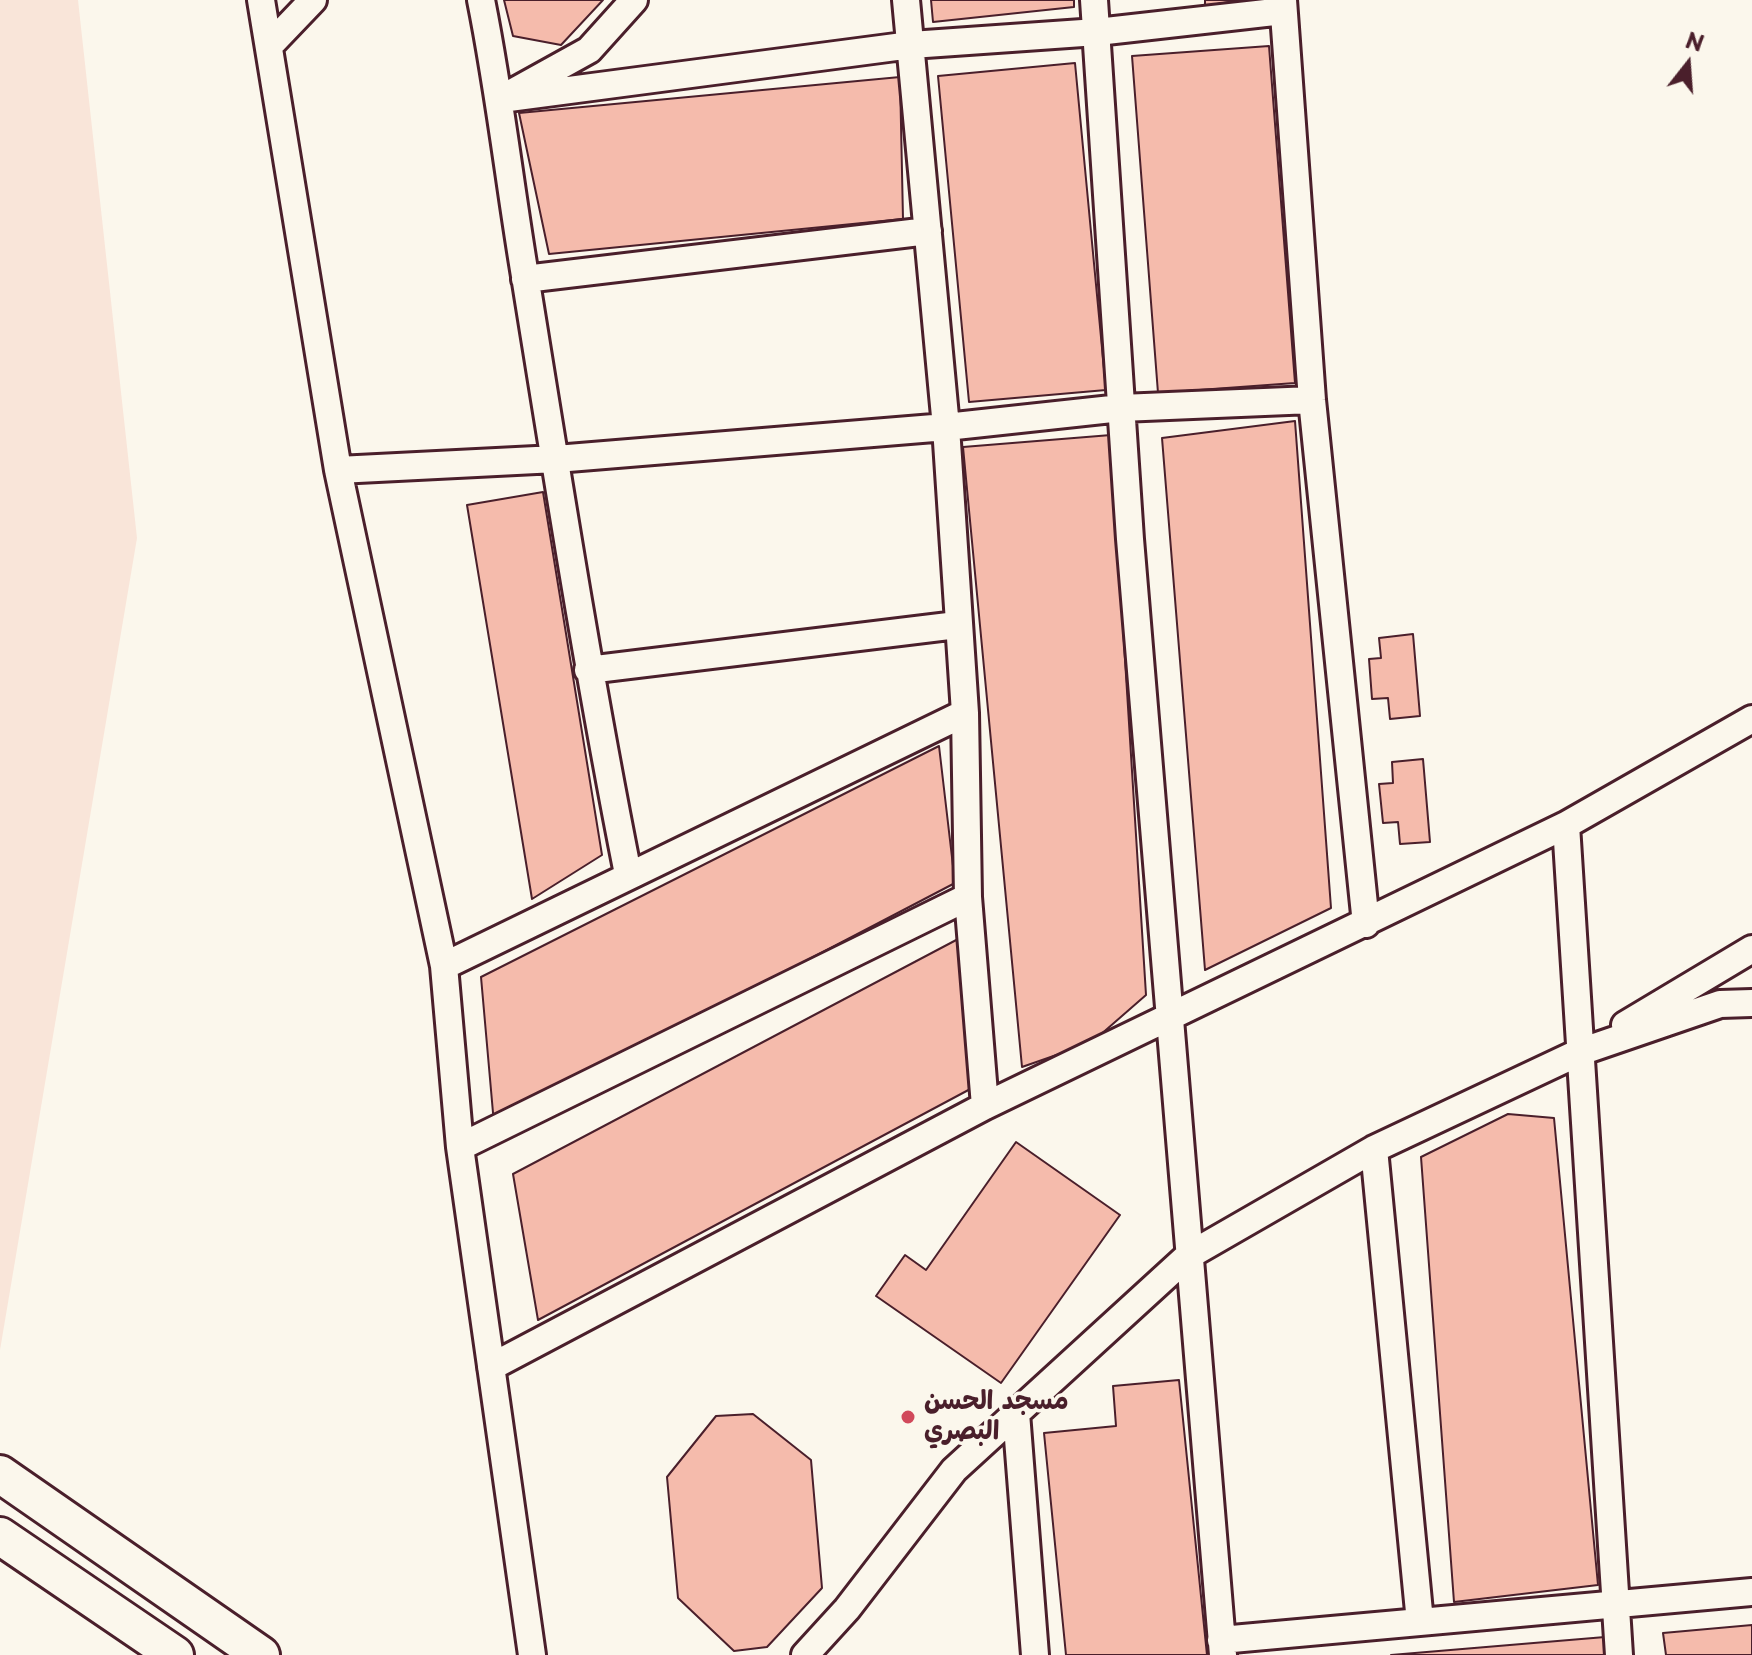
<!DOCTYPE html>
<html>
<head>
<meta charset="utf-8">
<style>
  body { margin:0 }
  #map { position:relative; width:1752px; height:1655px; overflow:hidden; background:#fbf7ec; font-family:"Playpen Sans",sans-serif }
  canvas { display:block }
  .north { position:absolute; left:1648px; top:24px; width:80px; height:80px; -webkit-text-stroke:6px #fbf7ec; paint-order:stroke; rotate:17deg; font-size:22px; font-weight:700; line-height:32px; text-align:center; color:#4a1f2b }
  .north::after { content:''; display:block; margin:auto; width:28px; height:36px; background:#4a1f2b; clip-path:polygon(50% 0,100% 100%,50% 72%,0 100%) }
</style>
</head>
<body>
<div id="map">
<canvas width="1752" height="1655"></canvas>
<div class="north">N</div>
</div>
<script>
const ctx = document.querySelector('canvas').getContext('2d');
ctx.lineJoin = 'round';
function fillPath(path, color) { ctx.fillStyle = color; ctx.fill(path, 'evenodd'); }
function stroke(path, color, width, dash) { ctx.strokeStyle = color; ctx.lineWidth = width; ctx.lineCap = dash ? 'butt' : 'round'; ctx.setLineDash(dash || []); ctx.stroke(path); }
function label(font, color, halo, rows, align = 'center') {
  ctx.font = font + ' "Playpen Sans","Playpen Sans Arabic",sans-serif'; ctx.lineWidth = 7; ctx.setLineDash([]); ctx.textBaseline = 'middle'; ctx.strokeStyle = halo; ctx.fillStyle = color; for (const [text, x, y, turn = 0] of rows) {
    ctx.save(); ctx.translate(x, y); ctx.rotate((+turn || 0) * Math.PI / 180); ctx.textAlign = isNaN(turn) ? turn : align; if (halo) ctx.strokeText(text, 0, 0); ctx.fillText(text, 0, 0); ctx.restore();
  }
}
fillPath(new Path2D(`
  M0 0H78L137 538 0 1350Z`), '#f9e5d9');
const building = new Path2D(`
  M504 0H603L561 45 513 36Z
  M931 0H1074V7L933 22Z
  M1205 0H1241L1205 6Z
  M1269 46 1295 383 1158 393 1132 56Z
  M1075 63 1106 390 969 402 938 76Z
  M900 77 903 219 549 254 519 113Z
  M1295 421 1331 908 1205 970 1162 438Z
  M1111 435 1146 995 1091 1043 1022 1067 963 447Z
  M543 492 602 855 532 899 467 505Z
  M1413 634 1420 716 1390 719 1388 698 1372 699 1369 659 1381 658 1379 638Z
  M939 746 955 883 494 1124 481 977Z
  M1423 759 1430 842 1400 844 1398 822 1383 823 1379 784 1393 783 1392 762Z
  M960 938 974 1087 538 1320 513 1174Z
  M1508 1114 1554 1118 1598 1585 1454 1602 1421 1157Z
  M1016 1142 1120 1215 1001 1383 876 1296 905 1255 926 1270Z
  M1179 1380 1207 1655H1066L1044 1433 1116 1426 1113 1386Z
  M753 1414 811 1460 822 1588 767 1647 734 1651 678 1598 667 1477 716 1416Z
  M1752 1625V1655H1666L1663 1633Z
  M1605 1637 1606 1655H1391Z`);
fillPath(building, '#f5bbac');
stroke(building, '#4a1f2b', 2);
const street = new Path2D(`
  M261 0 338 470 444 966 460 1147 532 1655
  M481 0C500 94 510 188 526 282 558 480 589 678 628 874
  M906 0 946 427 965 713 968 897 985 1106
  M1094 0 1130 539 1223 1655
  M1283 0 1312 400 1366 924
  M270 45 313 0
  M515 91 589 50 634 0
  M501 99 911 45 1097 32 1283 11
  M525 279 928 231
  M338 470 556 459 946 427 1121 408 1312 400
  M588 670 957 625
  M1566 825 1619 1655
  M444 966 965 713
  M1625 1025 1752 949
  M460 1147 968 897
  M1374 1149 1420 1622
  M491 1367 985 1106 1566 825 1752 719
  M1016 1413 1035 1655
  M1221 1640 1752 1592
  M805 1655 847 1609 954 1470 1188 1256 1374 1149 1580 1052 1720 1004 1752 1003`);
const secondary = new Path2D(`
  M0 1474 261 1655
  M0 1536 175 1655`);
stroke(street, '#4a1f2b', 32);
stroke(secondary, '#4a1f2b', 42);
stroke(street, '#fbf7ec', 26);
stroke(secondary, '#fbf7ec', 36);
for (const [x, y, r, color] of [
  [908,1417,8,"#d1495b"]
]) { const dot = new Path2D(); dot.arc(x, y, r, 0, 2 * Math.PI); ctx.fillStyle = color; ctx.fill(dot); stroke(dot, '#fbf7ec', 3); }
label('bold 26px', '#4a1f2b', '#fbf7ec', [
  ["مسجد الحسن",924,1402],
  ["البصري",924,1432]
], 'left');
</script>
</body>
</html>
